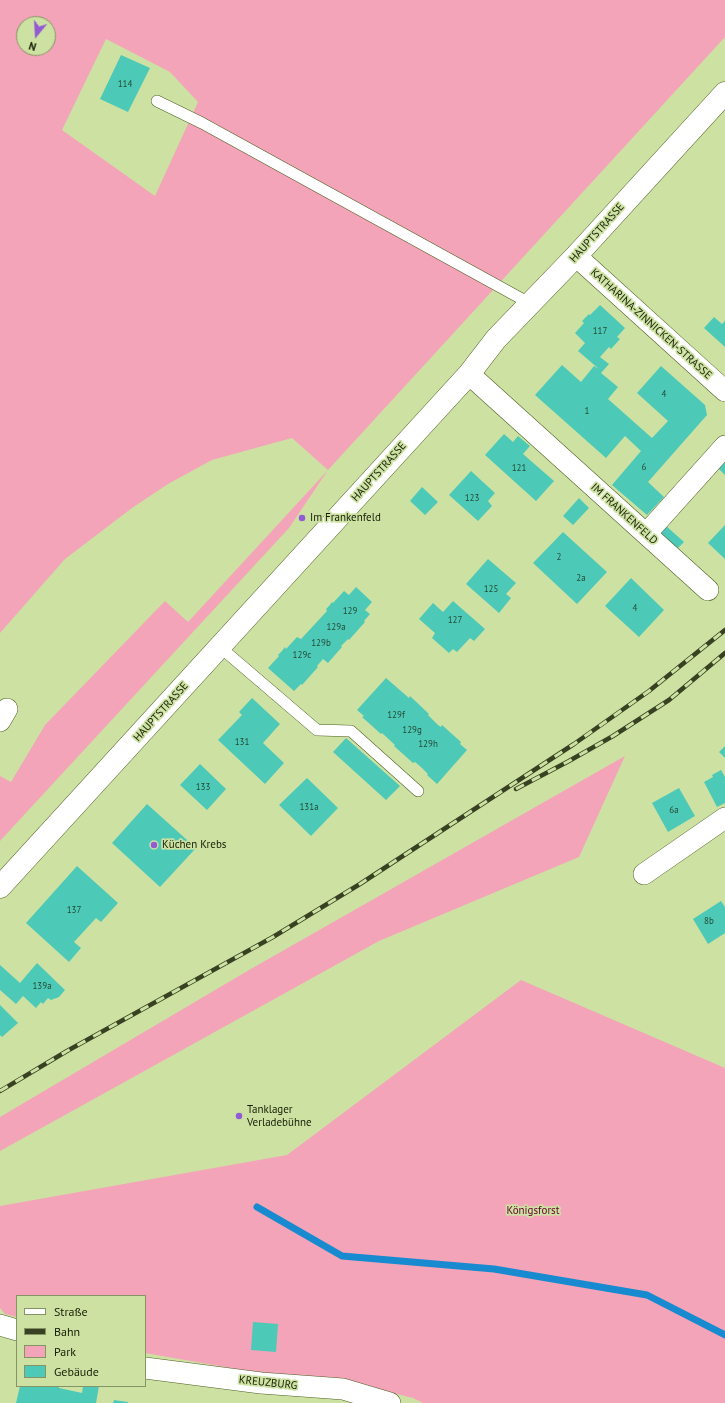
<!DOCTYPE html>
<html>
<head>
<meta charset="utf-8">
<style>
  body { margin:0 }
  #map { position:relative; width:725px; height:1403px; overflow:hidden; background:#cde2a2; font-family:"PT Sans",sans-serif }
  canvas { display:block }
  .legend { position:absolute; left:16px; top:1295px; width:130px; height:92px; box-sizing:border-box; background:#cde2a2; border:1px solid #849464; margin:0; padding:5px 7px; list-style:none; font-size:12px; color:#171e06 }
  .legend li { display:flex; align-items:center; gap:8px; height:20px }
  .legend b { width:20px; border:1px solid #849464 }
  .north { position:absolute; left:16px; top:16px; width:40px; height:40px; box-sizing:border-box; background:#cde2a2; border:1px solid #849464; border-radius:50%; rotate:198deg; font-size:11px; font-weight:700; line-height:16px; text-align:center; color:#171e06 }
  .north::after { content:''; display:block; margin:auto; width:14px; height:18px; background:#935bd3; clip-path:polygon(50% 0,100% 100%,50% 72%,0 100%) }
</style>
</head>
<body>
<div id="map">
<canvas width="725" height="1403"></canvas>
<ul class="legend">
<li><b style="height:5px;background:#fff"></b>Straße</li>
<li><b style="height:5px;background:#384222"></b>Bahn</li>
<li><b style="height:11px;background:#f3a4b8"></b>Park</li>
<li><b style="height:11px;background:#4dc9b8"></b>Gebäude</li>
</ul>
<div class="north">N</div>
</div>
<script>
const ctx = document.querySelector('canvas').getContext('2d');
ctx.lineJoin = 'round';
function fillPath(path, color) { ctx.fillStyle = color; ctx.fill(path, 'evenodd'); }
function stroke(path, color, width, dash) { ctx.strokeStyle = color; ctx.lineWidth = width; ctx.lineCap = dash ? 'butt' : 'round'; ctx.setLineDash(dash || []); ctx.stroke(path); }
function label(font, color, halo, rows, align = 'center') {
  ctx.font = font + ' "PT Sans",sans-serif'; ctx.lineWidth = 3.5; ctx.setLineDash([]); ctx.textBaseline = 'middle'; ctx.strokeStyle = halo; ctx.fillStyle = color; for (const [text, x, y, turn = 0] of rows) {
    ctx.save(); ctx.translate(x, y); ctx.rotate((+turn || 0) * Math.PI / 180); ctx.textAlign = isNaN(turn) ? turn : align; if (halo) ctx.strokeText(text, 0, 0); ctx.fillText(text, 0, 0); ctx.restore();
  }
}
fillPath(new Path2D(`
  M0 0H725V37L328 470 289 528 0 841V776L11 782 45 725 165 601 188 622 328 470 292 438 212 460 168 484 132 508 65 559 0 633ZM24 24H48V48H24ZM106 39 170 72 198 102 155 196 62 130Z
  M625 756 579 857 379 941 0 1151V1117L249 970Z
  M521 980 725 1068V1403H423L413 1398 344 1381 276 1376 145 1353V1296H17V1317L5 1314 0 1308V1206L287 1155Z`), '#f3a4b8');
stroke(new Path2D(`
  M257 1207 342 1256 494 1269 647 1295 725 1335`), '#188acf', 7);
fillPath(new Path2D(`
  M121 55 150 68 128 112 100 99Z
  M600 305 625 328 617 337 620 339 611 349 609 347 600 357 609 364 601 373 618 387 608 399 652 438 668 421 637 393 661 366 705 405 707 415 648 482 664 497 647 515 612 485 641 451 625 436 606 458 535 395 562 365 581 382 594 366 599 369 578 351 585 343 575 333 584 323 582 321 589 314 590 315Z
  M714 317 722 324 725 321V347L704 328Z
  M504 434 513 442 518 436 530 446 523 454 554 481 536 501 485 455Z
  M725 460V475L717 467Z
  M471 471 495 493 488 501 492 506 478 521 449 495Z
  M422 487 438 502 425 515 410 501Z
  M579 498 589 508 573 525 563 516Z
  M665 525 684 542 676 550 658 533Z
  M725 525V559L708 543Z
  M563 532 607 572 577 604 533 563Z
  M488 559 516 583 506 594 511 598 499 613 466 584Z
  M631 578 664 610 639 637 605 606Z
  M356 587 372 602 365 610 370 614 364 621 365 622 349 640 348 639 341 646 342 647 328 663 323 659 317 666 318 667 302 685 301 684 294 691 268 668 279 656 278 655 282 651 285 647 286 649 297 637 301 639 327 611 326 609 329 606 332 602 333 603 344 591 349 595Z
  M453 601 485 629 474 641 470 638 457 652 453 649 449 653 432 638 435 633 419 619 433 603 443 612Z
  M386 678 409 698 410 696 429 714 428 715 438 725 441 727 442 725 452 734 461 742 460 744 467 750 437 784 427 775 428 774 422 768 415 762 413 763 394 746 395 745 382 733 381 734 362 717 364 716 357 710Z
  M252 698 280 724 263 743 284 763 265 784 218 740 242 715 239 712Z
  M346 738 400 786 386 800 333 752Z
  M725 746V758L719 752Z
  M200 764 226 789 207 810 180 785Z
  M721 770 725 777V803L717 807 704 782 713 777 712 775Z
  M307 778 338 808 311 836 279 805Z
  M679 788 695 816 668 832 652 803Z
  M147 804 196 848 160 887 112 843Z
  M77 866 118 903 101 922 96 918 74 942 81 948 69 962 26 923Z
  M721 901 725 907V933L708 944 693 919Z
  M37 963 65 990 59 997 51 1000 48 998 43 1004 41 1002 36 1008 23 996 16 1004 0 990V965L20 983Z
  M0 1005 18 1023 2 1037 0 1035Z
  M253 1322 278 1324 276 1352 251 1350Z
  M20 1386H59V1388L82 1393 83 1386H99L96 1403H16Z
  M114 1400 128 1402V1403H113Z`), '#4dc9b8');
const service = new Path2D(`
  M157 101 202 123 531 304
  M220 647 317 730 351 731 418 791`);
const minor = new Path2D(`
  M576 256 725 391
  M469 374 708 590
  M646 534 725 446
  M0 721 7 709
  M644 874 725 818
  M0 1325 17 1330
  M145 1368 261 1383 343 1389 390 1403`);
const secondary = new Path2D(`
  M0 887 469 374 496 339 576 256 725 93`);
stroke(service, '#4e5e22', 12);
stroke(minor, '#4e5e22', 22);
stroke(secondary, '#4e5e22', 23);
stroke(service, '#fff', 11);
stroke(minor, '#fff', 21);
stroke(secondary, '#fff', 22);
const rail = new Path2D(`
  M516 789 569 761 613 736 669 700 725 653
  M0 1091 67 1051 273 937 360 884 574 744 649 691 725 630`);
stroke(rail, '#384222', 4.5);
stroke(rail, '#cde2a2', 3, [9]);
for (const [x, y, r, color] of [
  [302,518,4,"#935bd3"],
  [154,845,4,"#935bd3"],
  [239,1116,4,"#935bd3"]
]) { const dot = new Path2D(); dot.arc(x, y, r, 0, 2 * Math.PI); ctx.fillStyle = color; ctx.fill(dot); stroke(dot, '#cde2a2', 1.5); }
label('9px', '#244932', null, [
  ["114",125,84],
  ["117",600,331],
  ["4",664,394],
  ["1",587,411],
  ["6",644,467],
  ["121",519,468],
  ["123",472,498],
  ["2",559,557],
  ["2a",581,578],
  ["125",491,589],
  ["4",635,608],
  ["129",350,611],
  ["127",455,620],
  ["129a",336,627],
  ["129b",321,643],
  ["129c",302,655],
  ["129f",396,715],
  ["129g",412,730],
  ["131",242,742],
  ["129h",428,744],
  ["133",203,787],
  ["131a",309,807],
  ["6a",674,810],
  ["137",74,910],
  ["8b",709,921],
  ["139a",42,986]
]);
label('11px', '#171e06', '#cde2a2', [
  ["HAUPTSTRASSE",597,233,-48],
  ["KATHARINA-ZINNICKEN-STRASSE",651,324,42],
  ["HAUPTSTRASSE",379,472,-48],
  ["IM FRANKENFELD",624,514,42],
  ["HAUPTSTRASSE",161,712,-48],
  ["KREUZBURG",268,1383,6]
]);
label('11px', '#171e06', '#cde2a2', [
  ["Im Frankenfeld",310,518],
  ["Küchen Krebs",162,845],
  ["Tanklager",247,1110],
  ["Verladebühne",247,1123]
], 'left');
label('11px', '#690030', '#cde2a2', [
  ["Königsforst",533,1211]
]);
</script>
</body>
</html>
